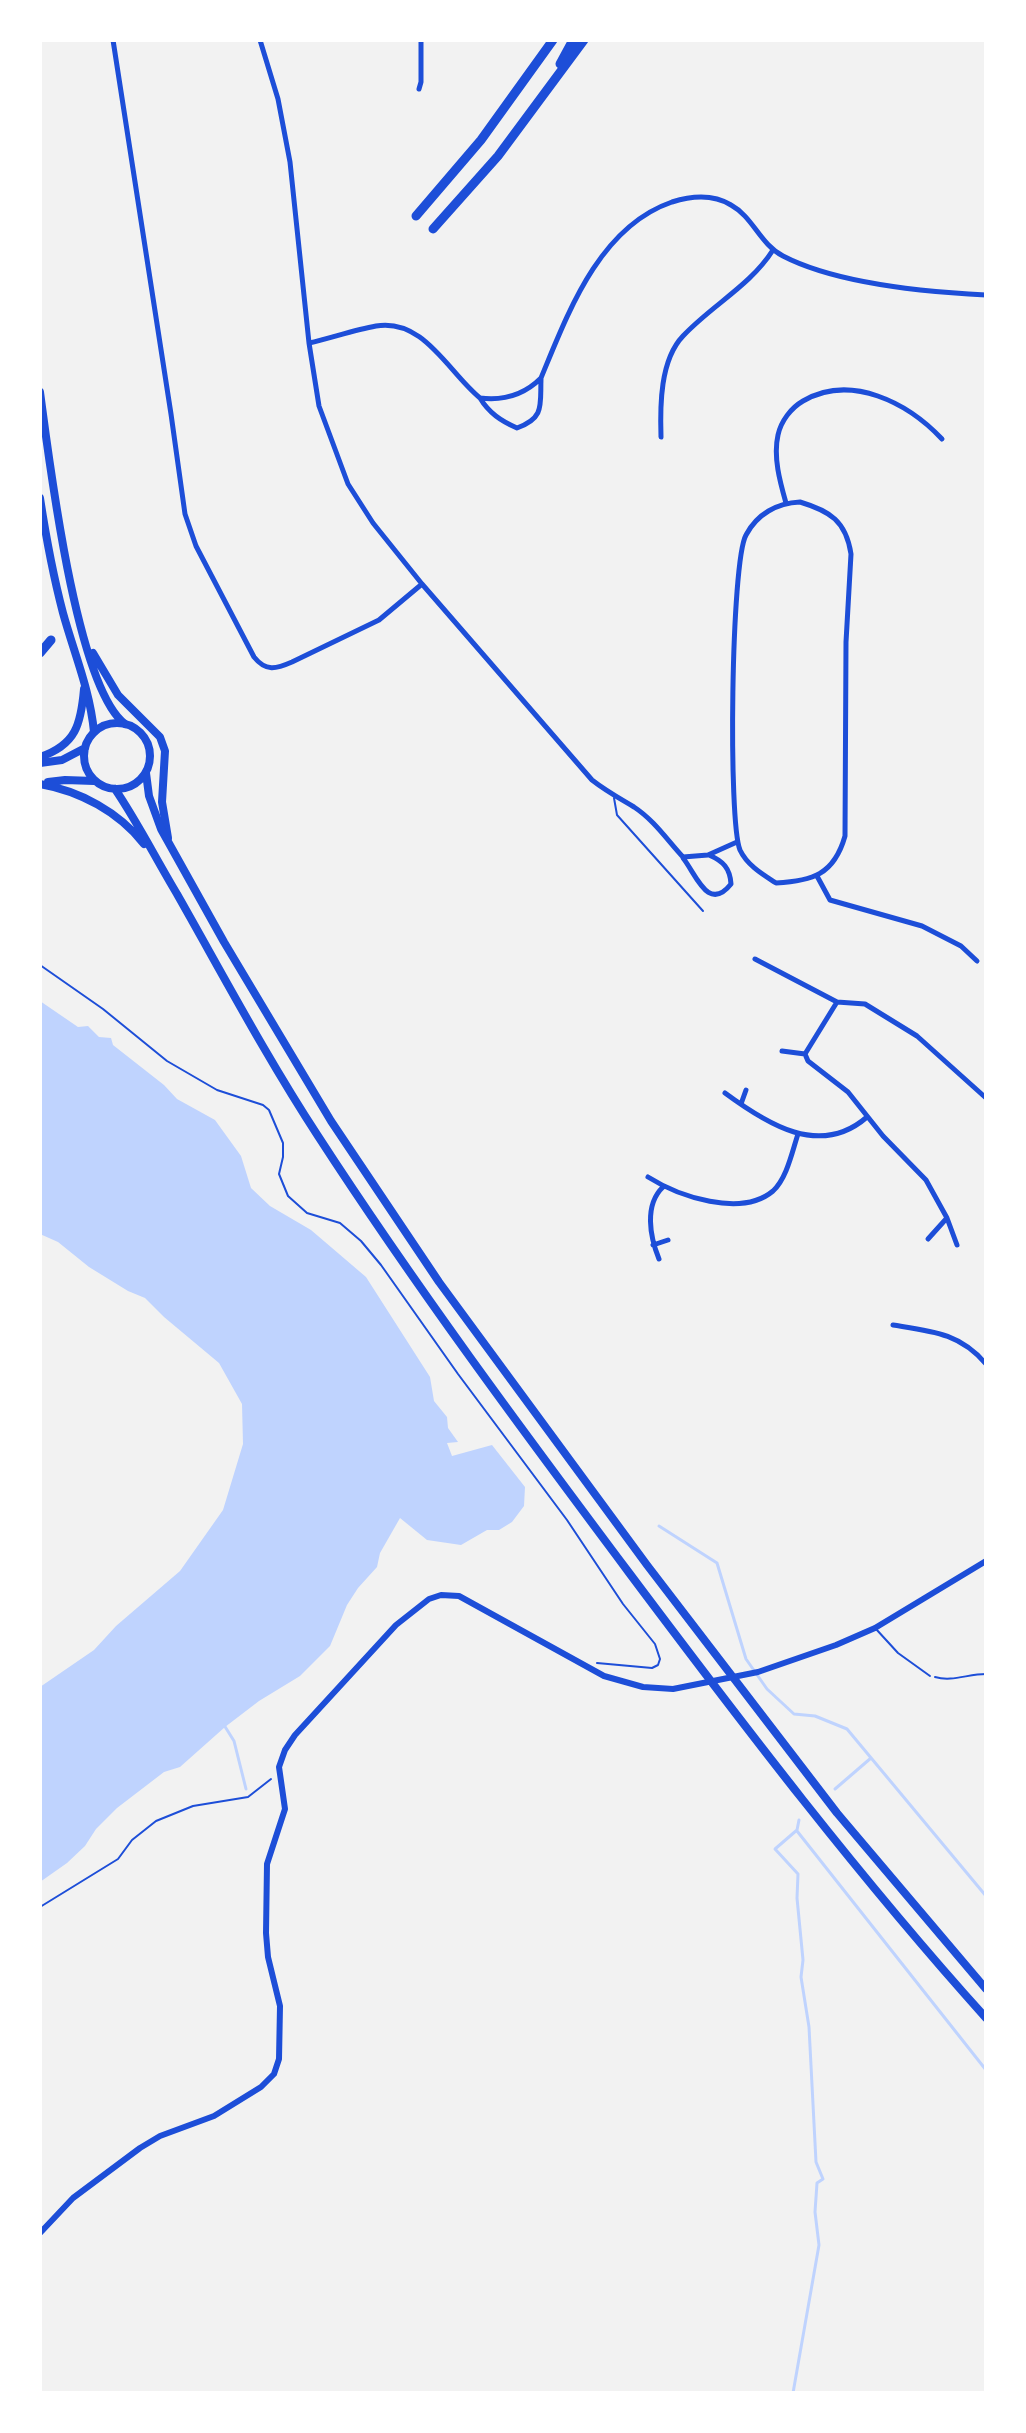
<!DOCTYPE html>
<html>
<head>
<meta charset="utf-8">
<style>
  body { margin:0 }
  #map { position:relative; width:1026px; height:2433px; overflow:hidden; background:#f2f2f2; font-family:Arial,sans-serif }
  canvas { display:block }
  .frame { position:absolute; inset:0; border:42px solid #fff; pointer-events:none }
</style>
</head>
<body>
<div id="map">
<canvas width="1026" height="2433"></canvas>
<div class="frame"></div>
</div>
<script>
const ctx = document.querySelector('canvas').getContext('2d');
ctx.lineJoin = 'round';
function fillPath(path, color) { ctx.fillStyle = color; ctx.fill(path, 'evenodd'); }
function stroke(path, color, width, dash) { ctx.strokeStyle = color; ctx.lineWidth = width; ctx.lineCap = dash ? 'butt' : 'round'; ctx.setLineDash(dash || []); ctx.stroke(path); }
fillPath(new Path2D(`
  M40 1001 78 1027 88 1026 99 1037 111 1038 113 1045 164 1085 177 1099 215 1120 241 1156 251 1188 270 1206 311 1230 366 1277 430 1377 434 1401 447 1417 448 1428 458 1442 447 1443 452 1456 492 1445 525 1487 524 1506 512 1522 499 1530H487L461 1545 427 1540 400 1518 380 1553 377 1567 358 1588 347 1605 330 1646 300 1676 259 1701 225 1727 180 1767 164 1772 117 1808 96 1829 85 1846 67 1863 40 1882V1687L94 1650 116 1626 180 1571 223 1510 243 1444 242 1404 219 1363 164 1317 145 1298 128 1291 89 1267 58 1242 40 1234Z`), '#bfd3fe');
stroke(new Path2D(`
  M659 1526 717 1563 746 1659 767 1689 794 1714 815 1716 847 1729 986 1896
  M224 1725 234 1741 246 1789
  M835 1789 871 1758
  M797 1831 986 2070
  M793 2393 819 2245 815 2212 817 2183 823 2179 816 2162 809 2027 801 1977 803 1960 797 1898 798 1874 775 1849 797 1830 799 1820`), '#bfd3fe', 3);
stroke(new Path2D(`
  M40 965 103 1009 167 1061 217 1090 263 1105 269 1110 283 1143V1157L279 1174 288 1196 307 1213 340 1223 361 1241 381 1265 458 1374 567 1520 623 1604 655 1644 660 1659 658 1665 652 1668 597 1663
  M935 1677C952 1682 968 1674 986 1674
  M40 1907 118 1859 132 1840 156 1821 193 1806 248 1797 271 1779`), '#1d4ed8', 2);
stroke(new Path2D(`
  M614 798 617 815 703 911
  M876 1629 898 1653 930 1676`), '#1d4ed8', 2);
stroke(new Path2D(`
  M113 40 171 414 185 514 196 546 254 657C266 672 276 669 292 662L379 620 422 584
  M260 40 278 99 290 162 309 343 319 406 348 484 373 523 422 584 592 780C606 791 619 798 634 807 654 820 668 841 683 857L708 855 737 842
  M419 89 421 82V40
  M309 343C331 338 354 330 376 326 424 318 448 372 480 398 504 401 524 395 541 378 568 313 599 227 672 202 691 196 713 194 731 205 753 217 760 244 783 256 837 284 926 292 986 295
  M480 398C489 413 501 421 517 428 545 418 540 405 541 379
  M661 437C660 406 660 360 683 336 712 305 750 286 773 250
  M800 502C830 511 846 521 851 554L846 642 845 836C834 875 812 881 776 883 762 874 747 865 740 850 728 821 731 562 746 535 757 514 777 503 800 502Z
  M786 503C780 482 773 457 778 435 781 421 791 408 803 401 851 373 908 403 942 439
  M683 858C696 874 708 913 731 884 730 868 723 861 709 855
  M817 876 830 900 922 926 961 946 977 961
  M755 959 837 1002 865 1004 917 1036 986 1098
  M837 1002 805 1054 808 1061 848 1092 883 1136 926 1180 947 1218 957 1245
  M782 1051 805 1054
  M725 1093C767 1124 820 1158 867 1117
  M741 1104 746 1090
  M648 1177C678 1196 741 1218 773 1191 787 1178 792 1152 798 1134
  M928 1239 946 1219
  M653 1245 668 1240
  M659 1259C650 1237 644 1205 663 1187
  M893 1325C931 1331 960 1333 986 1364`), '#1d4ed8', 5);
stroke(new Path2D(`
  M40 2233 73 2198 140 2148 160 2136 214 2116 261 2087 274 2074 279 2059 280 2006 268 1957 266 1933 267 1864 285 1809 279 1767 285 1750 295 1735 396 1625 429 1599 441 1595 459 1596 604 1676 643 1687 673 1689 758 1672 836 1645 875 1628 986 1561`), '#1d4ed8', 6);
stroke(new Path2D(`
  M40 392C49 458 76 687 125 724
  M40 498C46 537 53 575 63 613 74 653 90 690 94 732
  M93 653 118 695 160 737 165 751 162 802 168 838
  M40 757C76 745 81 724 84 689`), '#1d4ed8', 8);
stroke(new Path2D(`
  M84 756a33 33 0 1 1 66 0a33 33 0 1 1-66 0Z
  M40 763 62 760 85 748
  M146 773 149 796 161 829 224 942 331 1121 439 1282 647 1565 837 1813 986 1989
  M48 782 65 780 94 781
  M40 784C80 791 119 812 144 844
  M115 789C138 823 156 859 177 894 223 975 267 1058 318 1136 416 1287 523 1431 630 1574 744 1726 859 1877 986 2018`), '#1d4ed8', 8);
stroke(new Path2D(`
  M560 64 573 40
  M416 216 481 140 553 40
  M433 229 498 156 584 40
  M40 653 51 640`), '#1d4ed8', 9);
</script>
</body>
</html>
